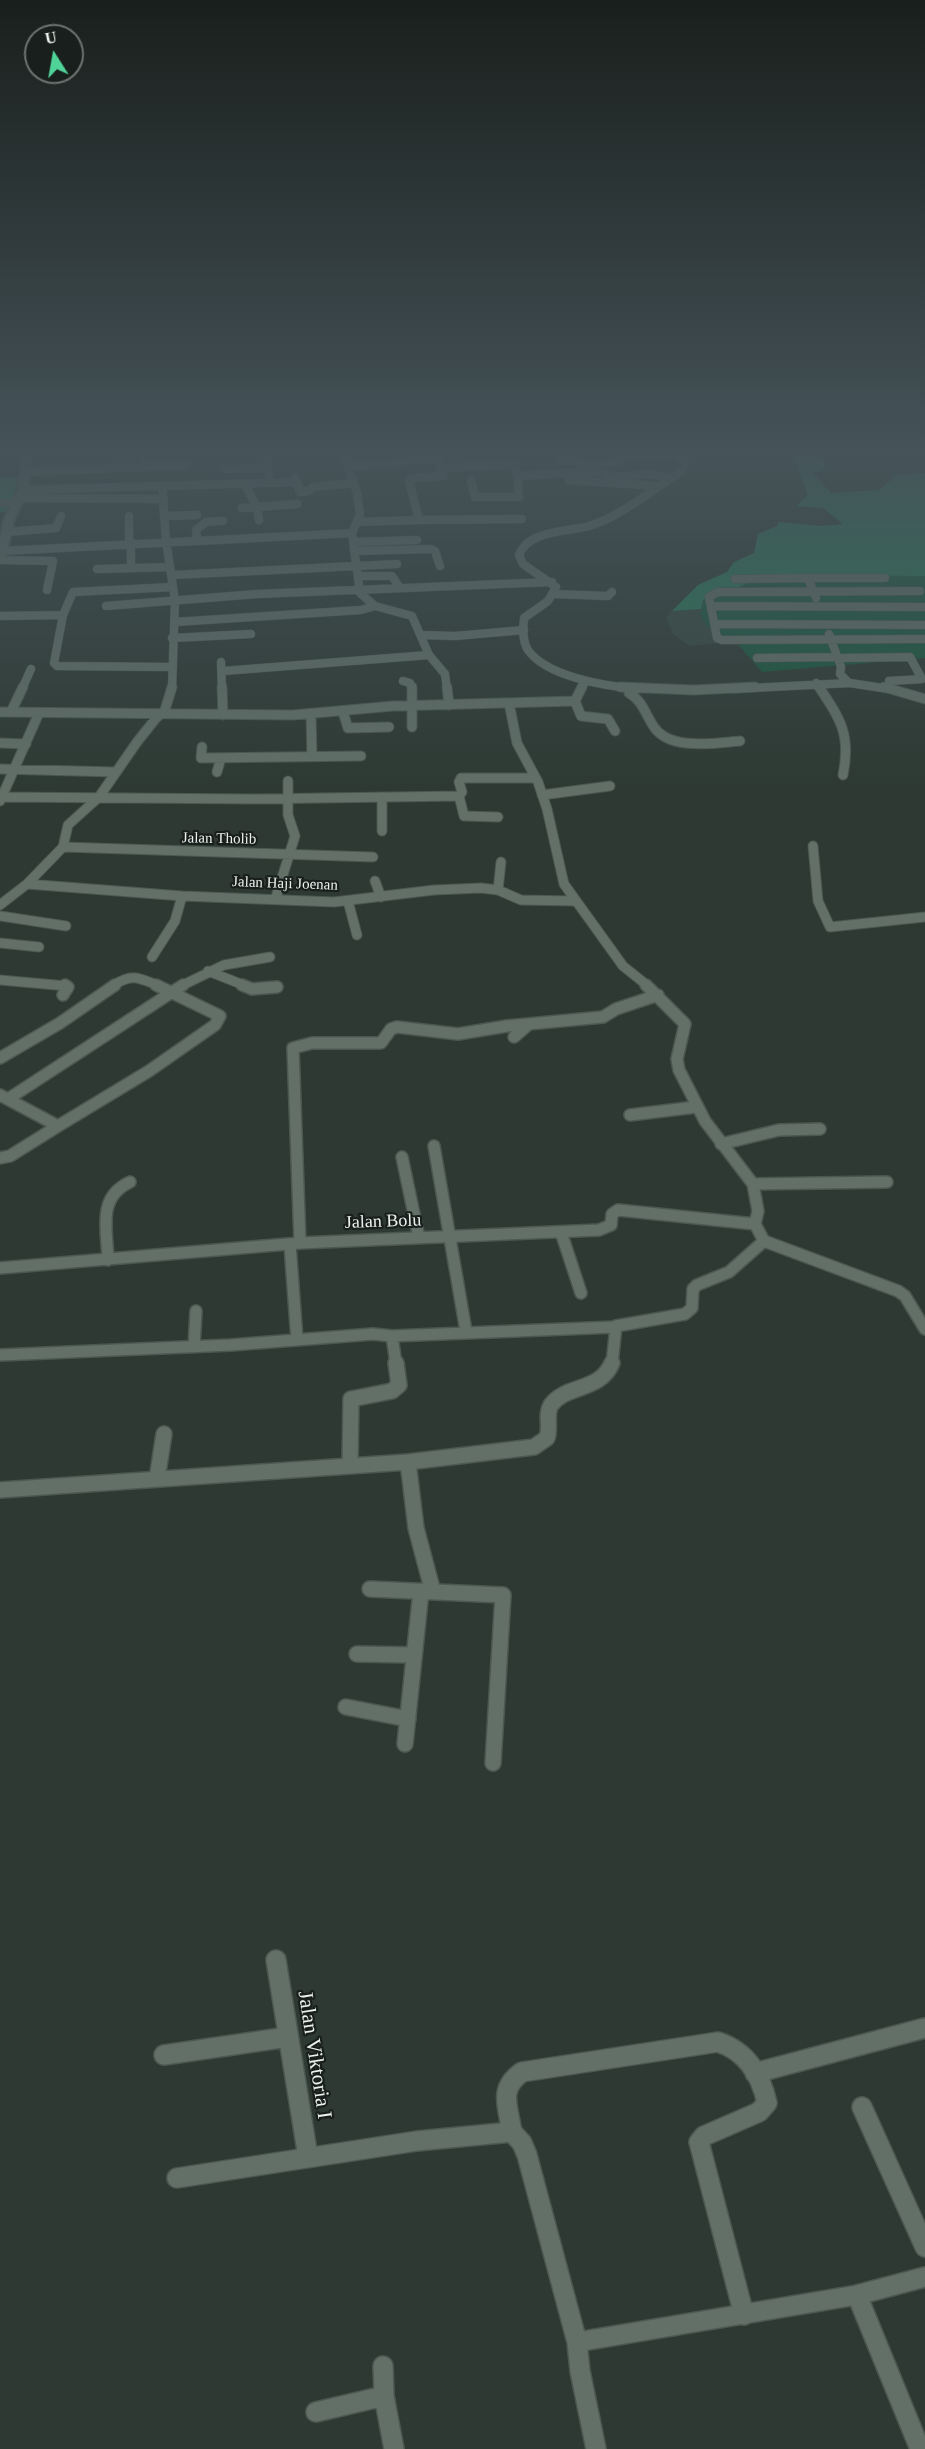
<!DOCTYPE html>
<html>
<head>
<meta charset="utf-8">
<style>
  body { margin:0 }
  #map { position:relative; width:925px; height:2449px; overflow:hidden; background:#2d3932; font-family:Georgia,serif }
  canvas { display:block }
  .north { position:absolute; left:24px; top:24px; width:60px; height:60px; box-sizing:border-box; background:#191f1c; border:2px solid #6d7470; border-radius:50%; rotate:349deg; font-size:16px; font-weight:700; line-height:24px; text-align:center; color:#ebf3ee }
  .north::after { content:''; display:block; margin:auto; width:21px; height:27px; background:#4fd399; clip-path:polygon(50% 0,100% 100%,50% 72%,0 100%) }
</style>
</head>
<body>
<div id="map">
<canvas width="925" height="2449"></canvas>
<div class="north">U</div>
</div>
<script>
const ctx = document.querySelector('canvas').getContext('2d');
ctx.lineJoin = 'round';
function fillPath(path, color) { ctx.fillStyle = color; ctx.fill(path, 'evenodd'); }
function stroke(path, color, width, dash) { ctx.strokeStyle = color; ctx.lineWidth = width; ctx.lineCap = dash ? 'butt' : 'round'; ctx.setLineDash(dash || []); ctx.stroke(path); }
function label(font, color, halo, rows, align = 'center') {
  ctx.font = font + ' Georgia,serif'; ctx.lineWidth = 4.5; ctx.setLineDash([]); ctx.textBaseline = 'middle'; ctx.strokeStyle = halo; ctx.fillStyle = color; for (const [text, x, y, turn = 0] of rows) {
    ctx.save(); ctx.translate(x, y); ctx.rotate((+turn || 0) * Math.PI / 180); ctx.textAlign = isNaN(turn) ? turn : align; if (halo) ctx.strokeText(text, 0, 0); ctx.fillText(text, 0, 0); ctx.restore();
  }
}
fillPath(new Path2D(`
  M701 609 700 615 736 642 689 646 673 634 666 618 672 611Z`), '#33463c');
fillPath(new Path2D(`
  M765 575 925 576V658L762 672 736 642 709 628 700 615 703 600 728 592Z`), '#18583c');
fillPath(new Path2D(`
  M788 453H819L826 468 813 473 831 493 879 490 897 475 925 473V576L765 575 728 592 703 600 701 609 672 611 698 585 727 572 734 562 754 553 758 534 777 526 778 522 822 526 843 524 823 508 796 506 808 495 797 465Z
  M19 477 9 511 0 513V478Z`), '#257c57');
const streetFar4 = new Path2D(`
  M143 453 146 467
  M267 453 269 475
  M559 453 562 461 577 460 581 464
  M347 467 438 458
  M441 468 513 464 518 476 519 497H475L471 480
  M224 469 268 468
  M25 472 187 465
  M583 472H604L610 477 650 474 671 478
  M518 476 583 472 580 465 582 464 617 462 625 457 680 453
  M295 477 300 492 309 491 313 487 353 483
  M569 480 657 486
  M244 483 257 507 297 504
  M162 485 166 541 175 600 172 689
  M23 490 296 482
  M24 498 164 499
  M0 503H18
  M242 508 257 507 259 520
  M129 516V543
  M166 516 197 515
  M419 520 522 519
  M358 522 419 520 409 481 412 478 443 476 436 453
  M7 532 56 528 61 516
  M197 539 196 530 206 522 223 521
  M131 542V568
  M353 542 417 540
  M2 551 352 533
  M354 551 431 549 435 551 440 566
  M0 560 53 561 47 590
  M97 569 170 567
  M172 575 397 564
  M359 576H392L400 588
  M808 578H885
  M735 579 808 578 816 598
  M920 591 718 592 709 597 717 638 722 640 925 639
  M553 594 608 596 612 592
  M106 606 257 594 552 582
  M375 606 412 616 429 655 445 674 447 689
  M711 606 925 607
  M63 615 54 663 57 666 173 667
  M0 616 63 615 73 592 173 587
  M174 622 361 610 375 606 360 593 352 533 360 514 357 493 346 460 348 453
  M715 624 925 625
  M829 634 841 667 840 674 849 683
  M421 635 455 636 524 630
  M172 638 251 634
  M757 658 837 657
  M838 658 910 657 922 679 889 681
  M221 662 222 689
  M223 671 429 655
  M403 681 410 683 412 689
  M816 683 820 689
  M22 689 31 669
  M581 689 585 682
  M637 689C606 686 547 677 528 650 522 641 523 628 524 618L548 601 556 587 523 564 519 555C528 530 567 532 589 526 622 516 651 490 681 472L685 464 679 453
  M731 689 850 683 889 689`);
const streetFar3 = new Path2D(`
  M222 687 223 715
  M412 687V727
  M447 687 449 705
  M620 687 694 690 755 687
  M819 687C841 720 851 735 843 775
  M884 687 925 699
  M631 688 629 693C643 701 645 714 654 727 670 751 715 743 740 741
  M575 701 581 716 608 719 615 731
  M509 703 517 743 538 782 547 809 564 884 623 966 648 986
  M0 712 293 715 393 706 575 701 582 687
  M11 712 23 687
  M343 712 348 728 389 727
  M311 714 312 757
  M0 743 26 744
  M202 747 201 758 361 756
  M0 769 115 772
  M217 772 221 758
  M542 795 610 786
  M459 796 464 816 498 817
  M0 797 254 799 459 796 462 792 459 782 461 778H535
  M382 797V831
  M0 801 39 713
  M813 846 818 901 830 927 925 917
  M63 847 373 857
  M375 881 381 897
  M27 884 182 896 334 902 434 890 481 888 498 890 521 900 575 901
  M498 890 501 862
  M276 897 295 836 288 815V781
  M348 901 357 935
  M0 905 27 884 63 847 68 825 99 797 137 742 157 717 164 713 172 687
  M0 916 66 926
  M0 943 39 947
  M152 957 175 921 182 896
  M208 971 246 986
  M0 980 67 986
  M112 986C132 973 138 977 159 986
  M181 986 224 965 270 957`);
const streetFar2 = new Path2D(`
  M242 985 252 989 277 987
  M646 985 685 1024 677 1059 679 1070 705 1121 753 1184 758 1211 755 1224 764 1241 898 1291 905 1296 925 1329
  M63 995 68 987 65 985
  M514 1037 529 1024
  M0 1058 60 1023 115 985
  M0 1095 58 1126 149 1071 215 1025 220 1016 156 985
  M8 1099 183 985
  M630 1115 696 1107
  M721 1144 779 1130 820 1129
  M434 1146 466 1331
  M402 1157 419 1238
  M0 1158 10 1156 58 1126
  M753 1184 887 1182
  M561 1232 581 1293
  M300 1243 293 1048 312 1043H381L391 1029 397 1027 458 1034 507 1026 603 1017 616 1009 658 995
  M290 1245 297 1340
  M108 1260C107 1229 97 1197 130 1182
  M0 1268 300 1243 599 1230 611 1225 612 1214 618 1210 755 1224
  M392 1336 396 1364
  M194 1347 196 1311
  M0 1355 231 1345 373 1334 392 1336 615 1327
  M612 1364 616 1326 685 1314 692 1308 693 1289 697 1285 729 1272 764 1241`);
const streetFar1 = new Path2D(`
  M408 1462 416 1528 433 1592
  M350 1465 351 1399 392 1391 399 1385 396 1363
  M157 1479 164 1434
  M0 1490 408 1462 534 1447 547 1438C551 1427 545 1415 551 1405 566 1384 600 1392 612 1363
  M370 1589 503 1595 493 1763
  M357 1654 414 1655
  M346 1707 408 1719
  M405 1744 421 1591`);
const street = new Path2D(`
  M276 1960 308 2157
  M164 2055 288 2037
  M755 2073 925 2028
  M862 2107 925 2247
  M512 2132C508 2106 498 2089 522 2072L718 2042C746 2051 761 2075 767 2103L759 2112 704 2136 699 2142 744 2315
  M177 2178 417 2141 512 2132 522 2143 527 2155 577 2342 580 2371 596 2449
  M857 2295 920 2449
  M577 2342 857 2295 925 2277
  M383 2366 384 2396 394 2449
  M316 2412 384 2396`);
const secondary = new Path2D(`
  M23 453H31L28 490 14 520 5 559 0 562V538L4 520 18 490Z`);
stroke(streetFar4, '#4d5751', 9);
stroke(streetFar3, '#4d5751', 11);
stroke(streetFar2, '#4d5751', 14);
stroke(streetFar1, '#4d5751', 18);
stroke(street, '#4d5751', 22);
stroke(secondary, '#4d5751', 4);
stroke(streetFar4, '#627068', 8);
stroke(streetFar3, '#627068', 9);
stroke(streetFar2, '#627068', 11);
stroke(streetFar1, '#627068', 15);
stroke(street, '#627068', 19);
fillPath(secondary, '#627068');
const sky = ctx.createLinearGradient(0, 0, 0, 796);
sky.addColorStop(0, '#191f1c');
sky.addColorStop(0.57, '#46545a');
sky.addColorStop(1, '#46545a00');
ctx.fillStyle = sky;
ctx.fillRect(0, 0, 925, 796);
label('15px', '#ebf3ee', '#191f1c', [
  ["Jalan Tholib",219,839,1],
  ["Jalan Haji Joenan",285,884,2]
]);
label('18px', '#ebf3ee', '#191f1c', [
  ["Jalan Bolu",383,1222,-2]
]);
label('21px', '#ebf3ee', '#191f1c', [
  ["Jalan Viktoria I",314,2055,81]
]);
</script>
</body>
</html>
